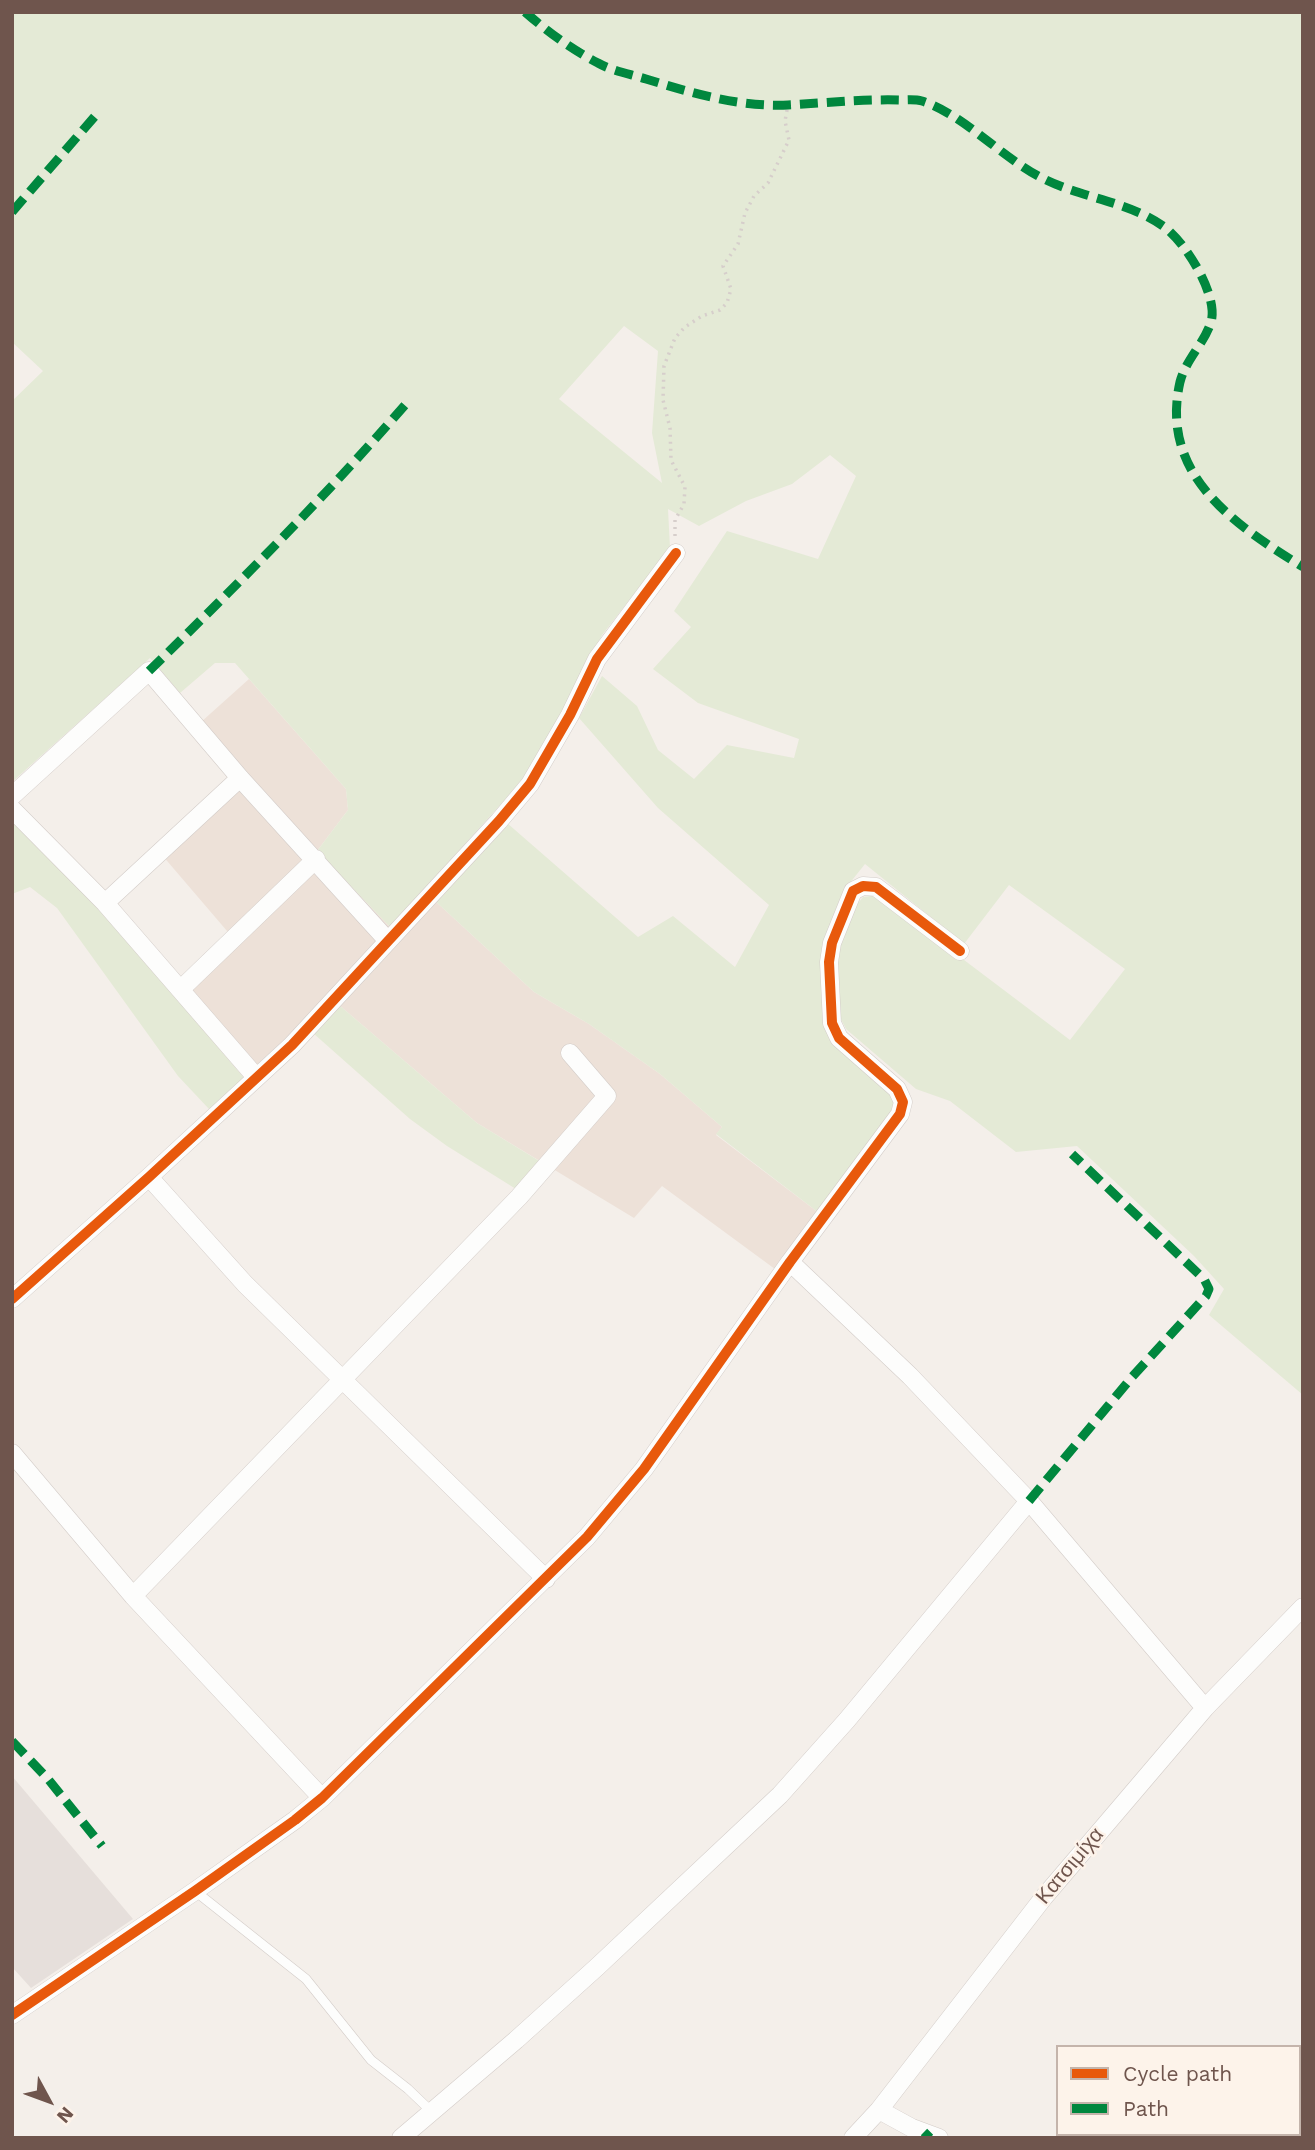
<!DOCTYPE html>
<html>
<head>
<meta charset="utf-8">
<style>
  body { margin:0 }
  #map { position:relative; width:1315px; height:2150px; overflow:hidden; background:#f4efea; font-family:"Work Sans",sans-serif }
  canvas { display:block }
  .frame { position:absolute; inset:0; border:14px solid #6f554d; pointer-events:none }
  .legend { position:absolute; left:1056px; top:2045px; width:245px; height:91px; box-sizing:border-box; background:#fdf3ea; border:2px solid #c4b4ab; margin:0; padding:9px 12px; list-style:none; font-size:21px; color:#6f554d }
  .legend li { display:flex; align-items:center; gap:14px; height:35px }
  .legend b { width:35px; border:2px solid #c4b4ab }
  .north { position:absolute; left:14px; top:2066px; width:70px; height:70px; -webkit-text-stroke:5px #fdf3ea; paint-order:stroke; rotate:131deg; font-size:19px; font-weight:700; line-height:28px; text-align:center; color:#6f554d }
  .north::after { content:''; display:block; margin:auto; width:24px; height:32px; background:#6f554d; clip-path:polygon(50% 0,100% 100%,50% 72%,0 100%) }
</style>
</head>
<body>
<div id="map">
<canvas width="1315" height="2150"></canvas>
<div class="frame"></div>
<ul class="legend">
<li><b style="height:9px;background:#e8590c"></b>Cycle path</li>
<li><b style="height:9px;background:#00873e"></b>Path</li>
</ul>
<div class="north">N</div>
</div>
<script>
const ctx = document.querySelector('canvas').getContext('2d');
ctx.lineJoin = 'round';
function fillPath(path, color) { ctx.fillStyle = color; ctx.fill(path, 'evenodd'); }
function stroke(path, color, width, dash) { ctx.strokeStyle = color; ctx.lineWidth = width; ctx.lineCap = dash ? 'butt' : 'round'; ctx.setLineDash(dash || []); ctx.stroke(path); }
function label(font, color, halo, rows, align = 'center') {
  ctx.font = font + ' "Work Sans",sans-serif'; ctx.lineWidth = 5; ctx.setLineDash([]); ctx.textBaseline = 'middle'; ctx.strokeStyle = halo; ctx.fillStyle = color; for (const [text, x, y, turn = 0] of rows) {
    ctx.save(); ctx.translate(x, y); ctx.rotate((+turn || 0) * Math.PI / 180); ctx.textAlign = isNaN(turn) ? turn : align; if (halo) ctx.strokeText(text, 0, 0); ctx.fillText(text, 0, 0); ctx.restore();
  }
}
fillPath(new Path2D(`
  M249 679 346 789 348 810 317 851 390 927 326 1000 256 1066 192 990 239 945 162 855 238 787 191 731Z
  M434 900 534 992 589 1024 660 1074 722 1127 716 1135 819 1213 779 1272 662 1186 634 1218 477 1123 339 1005Z`), '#ede1d8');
fillPath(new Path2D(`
  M12 1776 133 1919 31 1988 12 1967Z`), '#e6dfdb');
fillPath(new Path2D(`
  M12 12H1303V1395L1209 1315 1224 1289 1194 1256 1077 1146 1016 1152 950 1101 916 1089 846 1029 837 1011 833 964 854 908 863 897 878 895 1070 1040 1125 969 1009 885 964 944 865 864 845 889 822 953 833 1037 907 1095 819 1213 716 1134 722 1127 660 1074 589 1024 534 992 434 900 507 823 638 937 673 916 735 967 769 905 658 808 579 718 602 676 637 706 658 750 694 779 727 745 794 758 799 739 698 703 653 669 691 627 674 611 727 531 818 559 856 476 830 455 792 484 746 501 699 526 668 509 670 548 602 635 559 721 520 783 390 927 317 851 348 810 346 789 235 663H215L180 693 150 658 12 782V401L43 371 12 342ZM624 326 658 351 652 433 662 483 559 399Z
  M12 818 95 902 245 1079 209 1109 178 1076 57 908 30 887 12 894Z
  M339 1005 477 1123 541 1162 516 1189 447 1146 410 1119 313 1033Z`), '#e4ead6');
const lane = new Path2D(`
  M195 1891 306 1979 371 2060 408 2089 432 2112`);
const street = new Path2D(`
  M12 796 149 671 240 778 388 941
  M12 809 105 903 256 1077
  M105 903 240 778
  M181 989 316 859
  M149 1177 245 1284 546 1579
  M790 1262 910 1376 1029 1501 1205 1708
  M12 1299 149 1177 292 1045 499 821 530 784 570 715 597 659 676 553
  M12 1453 133 1596 322 1798
  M133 1596 519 1197 607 1096 570 1053
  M12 2015 195 1891 295 1820 322 1798 587 1537 644 1469 790 1262 900 1114 903 1102 897 1089 839 1038 832 1023 829 962 832 943 853 891 863 886 876 887 960 951
  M879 2110 912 2128 939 2138
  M1299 2125 1303 2121
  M401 2138 516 2040 597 1967 780 1795 847 1720 1029 1501
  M853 2138 879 2110 1044 1897 1205 1708 1303 1607`);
stroke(lane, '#d3ccc8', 10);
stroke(street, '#d3ccc8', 19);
stroke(new Path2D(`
  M675 536V520L684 504 685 487 671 460 670 428 663 400 664 366 675 338 685 327 702 316 720 310 727 303 731 289 723 266 738 244 745 213 754 196 768 183 789 140 785 121 788 105`), '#d6cecb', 3.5, [2, 5]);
stroke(lane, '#fdfdfc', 9);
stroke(street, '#fdfdfc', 18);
stroke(new Path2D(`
  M525 12C548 32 571 49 598 63 612 71 630 74 646 79 692 93 738 107 788 105 825 103 862 99 900 100 906 100 915 99 922 101 963 114 1003 159 1044 179 1082 198 1127 201 1163 226 1185 241 1219 296 1211 322 1204 344 1186 359 1180 382 1159 475 1235 525 1303 567
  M12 212 96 115
  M149 671C237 585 324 498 405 405
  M1029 1501 1132 1377 1206 1296 1209 1289 1204 1279 1072 1154
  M12 1741 48 1779 102 1846
  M924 2132 930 2138`), '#00873e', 9, [18, 9]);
stroke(new Path2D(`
  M12 1299 149 1177 292 1045 499 821 530 784 570 715 597 659 676 553
  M12 2015 195 1891 295 1820 322 1798 587 1537 644 1469 790 1262 900 1114 903 1102 897 1089 839 1038 832 1023 829 962 832 943 853 891 863 886 876 887 960 951`), '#e8590c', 10);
label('21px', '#6f554d', '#fdf3ea', [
  ["Κατσιμίχα",1070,1866,-50]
]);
</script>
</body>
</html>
